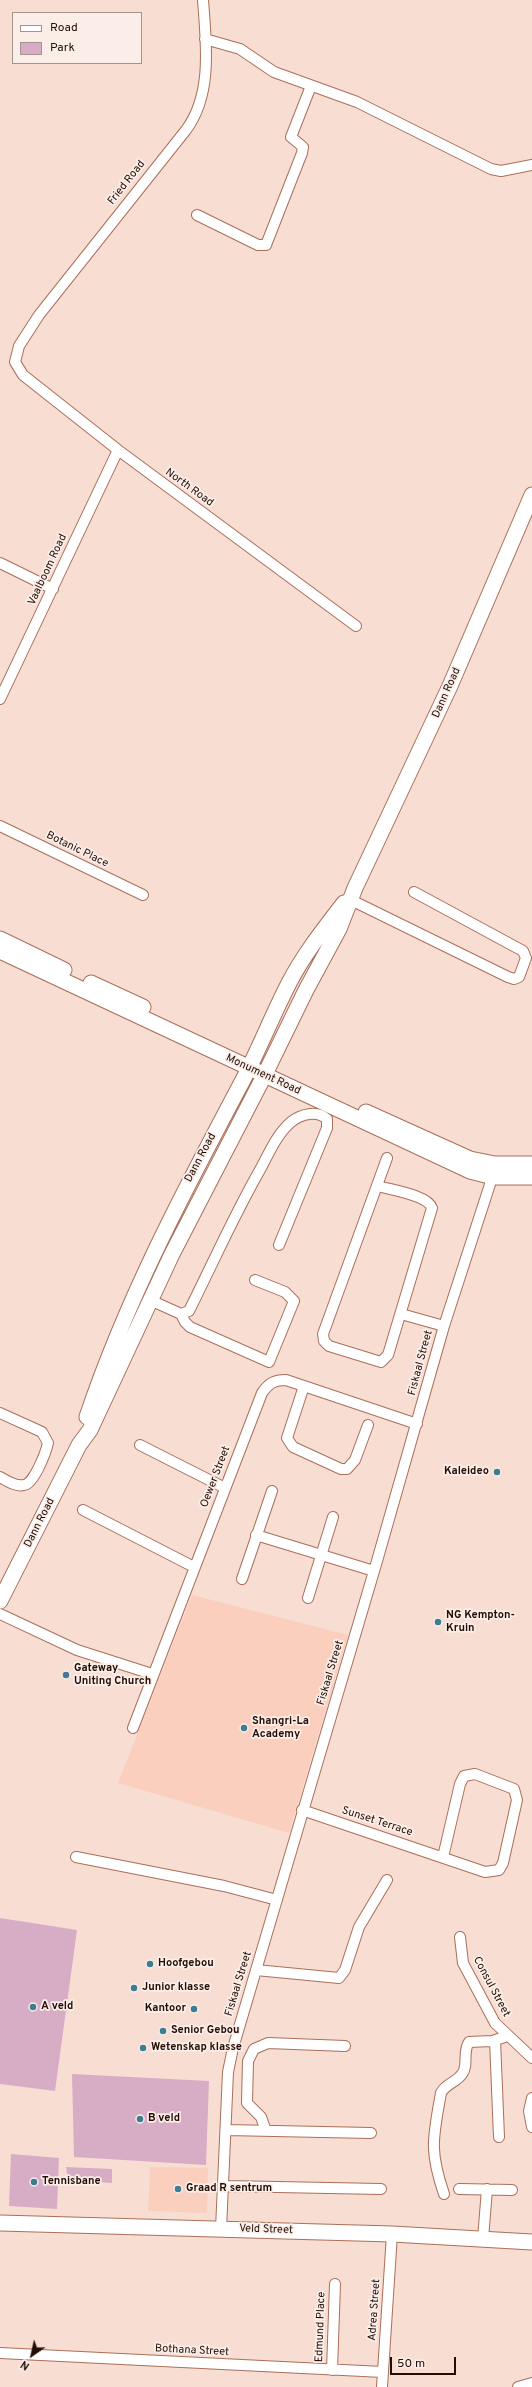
<!DOCTYPE html>
<html>
<head>
<meta charset="utf-8">
<style>
  body { margin:0 }
  #map { position:relative; width:532px; height:2387px; overflow:hidden; background:#f8ddd3; font-family:Overpass,sans-serif }
  canvas { display:block }
  .legend { position:absolute; left:12px; top:12px; width:130px; height:52px; box-sizing:border-box; background:#fbeee9; border:1px solid #a5948e; margin:0; padding:5px 7px; list-style:none; font-size:12px; color:#230d05 }
  .legend li { display:flex; align-items:center; gap:8px; height:20px }
  .legend b { width:20px; border:1px solid #a5948e }
  .north { position:absolute; left:12px; top:2335px; width:40px; height:40px; -webkit-text-stroke:3px #fbeee9; paint-order:stroke; rotate:214deg; font-size:11px; font-weight:700; line-height:16px; text-align:center; color:#230d05 }
  .north::after { content:''; display:block; margin:auto; width:14px; height:18px; background:#230d05; clip-path:polygon(50% 0,100% 100%,50% 72%,0 100%) }
  .scale { position:absolute; left:390px; top:2357px; width:66px; height:18px; box-sizing:border-box; border:2px solid #230d05; border-top:0; padding-left:5px; font-size:12px; line-height:14px; white-space:nowrap; color:#230d05; -webkit-text-stroke:3px #fbeee9; paint-order:stroke }
</style>
</head>
<body>
<div id="map">
<canvas width="532" height="2387"></canvas>
<ul class="legend">
<li><b style="height:5px;background:#fff"></b>Road</li>
<li><b style="height:11px;background:#d7adc6"></b>Park</li>
</ul>
<div class="north">N</div>
<div class="scale">50 m</div>
</div>
<script>
const ctx = document.querySelector('canvas').getContext('2d');
ctx.lineJoin = 'round';
function fillPath(path, color) { ctx.fillStyle = color; ctx.fill(path, 'evenodd'); }
function stroke(path, color, width, dash) { ctx.strokeStyle = color; ctx.lineWidth = width; ctx.lineCap = dash ? 'butt' : 'round'; ctx.setLineDash(dash || []); ctx.stroke(path); }
function label(font, color, halo, rows, align = 'center') {
  ctx.font = font + ' Overpass,sans-serif'; ctx.lineWidth = 3.5; ctx.setLineDash([]); ctx.textBaseline = 'middle'; ctx.strokeStyle = halo; ctx.fillStyle = color; for (const [text, x, y, turn = 0] of rows) {
    ctx.save(); ctx.translate(x, y); ctx.rotate((+turn || 0) * Math.PI / 180); ctx.textAlign = isNaN(turn) ? turn : align; if (halo) ctx.strokeText(text, 0, 0); ctx.fillText(text, 0, 0); ctx.restore();
  }
}
fillPath(new Path2D(`
  M192 1595 348 1635 289 1833 118 1783Z
  M150 2167 208 2168 207 2213 148 2211Z`), '#fbcfbe');
fillPath(new Path2D(`
  M0 1918 77 1930 55 2091 0 2084Z
  M72 2074 209 2081 206 2165 74 2157Z
  M11 2154 59 2158 57 2209 9 2206Z
  M66 2167 112 2169V2183L68 2180Z`), '#d7adc6');
const street = new Path2D(`
  M203 0C206 42 213 94 186 130L39 315 19 346 15 362 23 375 118 450 356 626
  M205 39 240 49 274 72 357 102 491 169 501 171 532 165
  M197 215 258 245H266L302 153 303 147 291 137 311 86
  M0 563 53 589
  M0 699 118 450
  M0 826 143 895
  M351 900 508 977 514 979 519 977 526 958 523 951 414 892
  M378 1186C391 1190 428 1195 432 1208L388 1355 381 1362 329 1346 324 1341 323 1334 387 1158
  M150 1300 181 1314 189 1311C213 1263 234 1215 261 1168 269 1153 277 1134 291 1122 301 1114 317 1110 327 1119V1128L279 1245
  M181 1314 185 1322 190 1327 269 1362 294 1301 285 1292 255 1280
  M401 1314 444 1326
  M304 1386 287 1438 293 1447 341 1469H347L355 1460 368 1425
  M0 1413 42 1432 48 1443C46 1452 34 1484 24 1485 16 1487 7 1481 0 1477
  M140 1445 225 1488
  M83 1510 194 1567
  M256 1535 374 1571
  M242 1579 272 1491
  M308 1598 333 1517
  M0 1614 77 1650 152 1674
  M133 1728 262 1393C269 1383 274 1380 286 1380L417 1424
  M302 1810 485 1872 499 1870 503 1863 517 1800 514 1789 475 1774 464 1776 460 1784 443 1857
  M76 1857 224 1886 277 1900
  M460 1937 463 1963 495 2023 532 2058
  M256 1970 339 1978 345 1970 359 1927 387 1880
  M495 2040 499 2137
  M532 2098 529 2111 532 2127
  M226 2130 371 2133
  M266 2131 261 2117 247 2103 248 2061 254 2049 268 2043 345 2046
  M225 2186 381 2189
  M459 2189 512 2190
  M444 2194C429 2150 433 2138 441 2093 445 2084 457 2082 462 2074 469 2065 462 2052 469 2042L492 2041 508 2036
  M221 2229 228 2072 233 2048 377 1561 444 1326 494 1172
  M483 2239 487 2189
  M0 2353 383 2372
  M332 2370 335 2284
  M382 2387 392 2234
  M518 2387 532 2383`);
const secondary = new Path2D(`
  M0 939 64 970
  M0 951 470 1171 493 1177H532
  M91 983 143 1007
  M366 1112 470 1159 495 1164H532
  M87 1417C127 1298 185 1189 244 1078 260 1047 273 1014 289 983 304 954 324 929 344 903
  M0 1601 79 1445 90 1430 172 1254 264 1076 306 990 339 929 355 888 450 686 532 495
  M0 2223 392 2234 532 2242`);
stroke(street, '#aa6f59', 12);
stroke(secondary, '#aa6f59', 17);
stroke(street, '#fff', 10);
stroke(secondary, '#fff', 15);
for (const [x, y, r, color] of [
  [497,1472,4,"#3d7c91"],
  [438,1622,4,"#3d7c91"],
  [66,1675,4,"#3d7c91"],
  [244,1728,4,"#3d7c91"],
  [150,1964,4,"#3d7c91"],
  [134,1988,4,"#3d7c91"],
  [33,2007,4,"#3d7c91"],
  [194,2009,4,"#3d7c91"],
  [163,2031,4,"#3d7c91"],
  [143,2048,4,"#3d7c91"],
  [140,2119,4,"#3d7c91"],
  [34,2182,4,"#3d7c91"],
  [178,2189,4,"#3d7c91"]
]) { const dot = new Path2D(); dot.arc(x, y, r, 0, 2 * Math.PI); ctx.fillStyle = color; ctx.fill(dot); stroke(dot, '#fbeee9', 1.5); }
label('11px', '#230d05', '#fbeee9', [
  ["Fried Road",127,183,-52],
  ["North Road",189,488,36],
  ["Vaalboom Road",48,570,-65],
  ["Dann Road",447,693,-66],
  ["Botanic Place",77,850,26],
  ["Monument Road",263,1075,25],
  ["Dann Road",201,1158,-62],
  ["Fiskaal Street",421,1363,-75],
  ["Oewer Street",216,1477,-69],
  ["Dann Road",40,1523,-63],
  ["Fiskaal Street",331,1673,-73],
  ["Sunset Terrace",377,1822,18],
  ["Fiskaal Street",239,1984,-73],
  ["Consul Street",491,1987,62],
  ["Veld Street",266,2230,2],
  ["Adrea Street",375,2310,-86],
  ["Edmund Place",321,2327,-88],
  ["Bothana Street",192,2351,3]
]);
label('bold 11px', '#230d05', '#fbeee9', [
  ["Kaleideo",489,1472,"right"],
  ["NG Kempton-",446,1616],
  ["Kruin",446,1629],
  ["Gateway",74,1669],
  ["Uniting Church",74,1682],
  ["Shangri-La",252,1722],
  ["Academy",252,1735],
  ["Hoofgebou",158,1964],
  ["Junior klasse",142,1988],
  ["A veld",41,2007],
  ["Kantoor",186,2009,"right"],
  ["Senior Gebou",171,2031],
  ["Wetenskap klasse",151,2048],
  ["B veld",148,2119],
  ["Tennisbane",42,2182],
  ["Graad R sentrum",186,2189]
], 'left');
</script>
</body>
</html>
